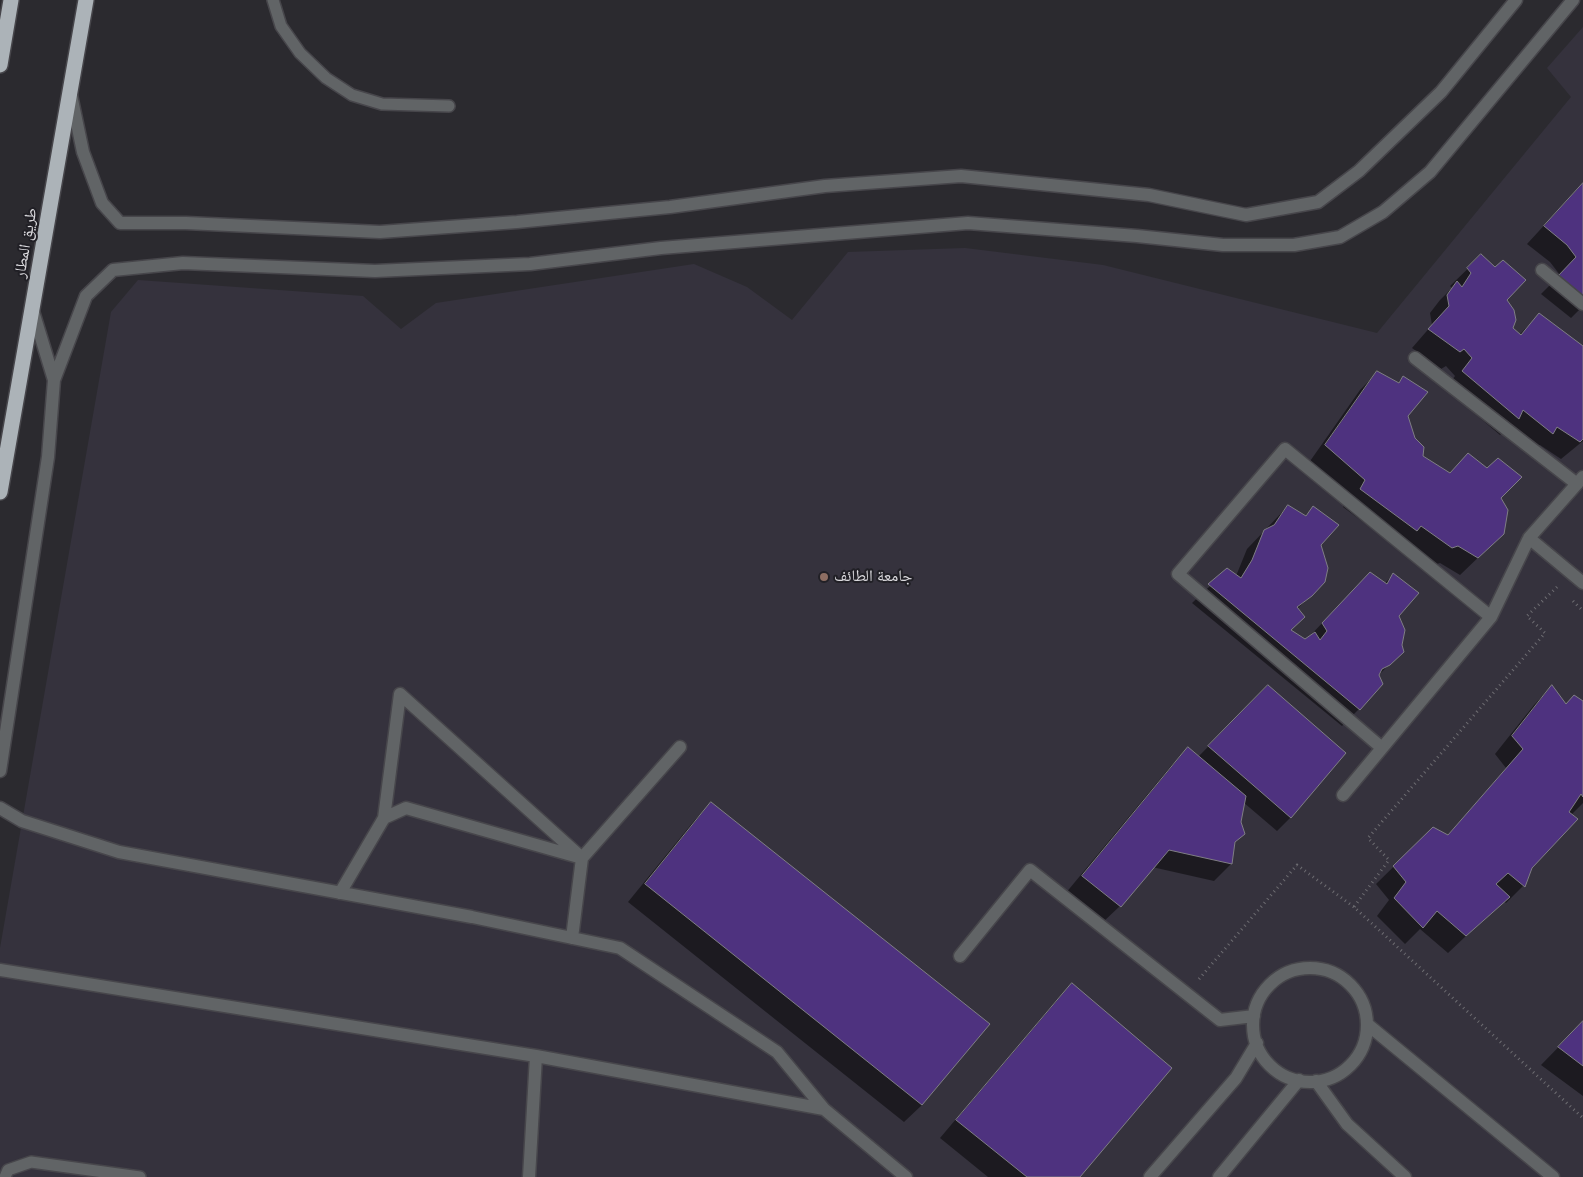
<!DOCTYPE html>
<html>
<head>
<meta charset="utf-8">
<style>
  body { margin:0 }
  canvas { display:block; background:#2b2a2f }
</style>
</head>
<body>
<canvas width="1583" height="1177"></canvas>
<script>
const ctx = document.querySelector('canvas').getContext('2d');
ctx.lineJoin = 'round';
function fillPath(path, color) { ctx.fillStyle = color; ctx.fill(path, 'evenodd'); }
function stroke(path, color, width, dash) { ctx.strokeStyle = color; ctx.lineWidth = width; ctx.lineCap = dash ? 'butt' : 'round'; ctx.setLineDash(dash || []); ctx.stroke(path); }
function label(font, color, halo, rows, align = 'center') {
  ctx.font = font + ' "Fira Sans","Noto Naskh Arabic",sans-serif'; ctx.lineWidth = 4; ctx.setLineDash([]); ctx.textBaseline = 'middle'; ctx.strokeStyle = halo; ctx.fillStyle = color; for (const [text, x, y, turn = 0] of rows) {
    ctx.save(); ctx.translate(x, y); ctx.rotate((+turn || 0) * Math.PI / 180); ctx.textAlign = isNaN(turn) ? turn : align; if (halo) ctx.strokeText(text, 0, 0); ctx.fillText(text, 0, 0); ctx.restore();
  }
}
fillPath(new Path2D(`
  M1583 27V1177H0V948L111 312 138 280 363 296 401 329 436 303 694 264 747 287 792 320 848 252 965 248 1103 265 1377 333 1571 97 1547 68Z`), '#35323d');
fillPath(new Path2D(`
  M1583 183V306L1571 318 1541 294 1560 275 1550 262 1527 244Z
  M1481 256 1506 300 1512 329 1519 335 1539 315 1583 348V441L1561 459 1540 445 1534 450 1507 429 1500 435 1446 389 1455 376 1446 366 1441 369 1412 348 1432 325 1430 313 1440 300 1452 288 1450 286Z
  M1377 373 1397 384 1403 377 1406 416 1421 456 1449 474 1468 455 1500 498 1485 551 1460 575 1440 563 1433 565 1398 548 1343 507 1348 498 1308 464 1360 390Z
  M1288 506 1305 516 1313 508 1320 545 1311 595 1297 609 1289 630 1305 641 1370 573 1384 584 1393 575 1402 651 1378 676 1359 709 1342 726 1192 603 1227 570 1236 576 1247 549Z
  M1268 686 1344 754 1290 818 1277 831 1243 802 1231 864 1214 881 1152 867 1120 906 1102 923 1065 894 1171 766 1188 749 1198 757Z
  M1551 687 1565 705 1583 702V803L1571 815 1531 867 1523 886 1506 903 1503 901 1448 953 1420 929 1405 944 1377 916 1389 900 1376 884 1433 828 1447 836 1506 768 1495 754 1534 705Z
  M711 804 922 1105 904 1122 628 902 694 821Z
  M1072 985 1079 1177H988L940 1138 1055 1002Z
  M1583 1022V1096L1541 1065Z`), '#0007');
const building = new Path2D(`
  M1583 183V297L1558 276 1576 257 1567 245 1544 226Z
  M1481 254 1495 267 1503 260 1526 280 1507 300 1514 310 1516 320 1513 328 1521 335 1539 313 1583 346V439L1580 442 1557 427 1553 434 1523 410 1519 419 1462 371 1472 358 1464 349 1460 352 1428 329 1449 306 1447 295 1457 281 1462 287 1471 273 1467 268Z
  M1377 371 1399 383 1403 376 1428 392 1408 416 1415 438 1424 447 1423 456 1450 473 1468 453 1487 468 1498 458 1522 477 1501 498 1508 510 1504 534 1478 558 1458 546 1452 548 1421 526 1417 531 1360 489 1365 480 1325 445Z
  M1288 505 1306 516 1313 506 1339 525 1321 545 1328 568 1325 582 1312 596 1297 607 1305 617 1291 630 1305 639 1315 632 1320 640 1327 631 1322 623 1370 572 1387 584 1393 573 1419 593 1399 616 1405 630 1402 645 1404 652 1390 665 1382 669 1379 675 1383 684 1360 710 1208 584 1227 568 1241 578 1252 560 1264 530 1274 525Z
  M1268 685 1346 753 1291 818 1208 746Z
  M1552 685 1566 704 1574 695 1583 701V797L1581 794 1569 812 1578 819 1532 868 1525 887 1508 873 1496 884 1510 897 1466 936 1437 911 1423 928 1394 898 1406 882 1393 866 1433 827 1448 835 1523 749 1512 736Z
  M1188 747 1246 796 1241 822 1245 834 1235 842 1232 864 1169 850 1121 907 1082 876Z
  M711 802 990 1024 922 1105 645 884Z
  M1072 983 1172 1068 1080 1177H1027L956 1120Z
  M1583 1021V1066L1558 1047Z`);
fillPath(building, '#4e327f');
stroke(building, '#7f7e84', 1);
const lane = new Path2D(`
  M273 0 281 26 300 53 326 78 352 95 382 104 449 106
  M5 1177 8 1170 31 1162 140 1177`);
const street = new Path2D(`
  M71 95 83 152 102 203 120 223H186L380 232 517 222 670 207 825 186 961 176 1149 195 1246 215 1318 202 1359 171 1441 92 1516 0
  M1542 270 1583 304
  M1415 358 1577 484
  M54 380 86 296 113 270 183 263 375 271 530 264 661 248 968 223 1137 236 1223 245H1294L1340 237 1383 212 1430 172 1573 0
  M1529 538 1583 583
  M1382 748 1178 574 1285 449 1491 617
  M0 771 48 457 54 380 32 308
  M1343 795 1491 617 1529 538 1583 477
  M0 808 22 821 119 852 472 917 620 948 777 1052 824 1109 906 1177
  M384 818 400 694 582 858 680 747
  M340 893 384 818 406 808 582 858 572 938
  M960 956 1030 870 1220 1020 1254 1016
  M1253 1025a57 57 0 1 1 114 0a57 57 0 1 1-114 0Z
  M0 970 536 1056 824 1109
  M1367 1024 1553 1177
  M1316 1081 1347 1124 1405 1177
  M529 1177 536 1056
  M1150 1177 1236 1078 1257 1043
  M1219 1177 1299 1080`);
const highway = new Path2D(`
  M0 65 11 0
  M0 492 86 0`);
stroke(lane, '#47464b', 14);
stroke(street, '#47464b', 15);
stroke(highway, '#47464b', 18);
stroke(new Path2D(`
  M1557 587 1527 616 1545 633 1368 838 1389 860 1354 907 1583 1118
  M1573 601 1583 611
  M1199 979 1297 865 1354 907`), '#6e6d72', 3, [1, 4]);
stroke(lane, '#616466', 11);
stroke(street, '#616466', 12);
stroke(highway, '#acb3b8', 15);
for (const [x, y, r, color] of [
  [824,577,5,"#8d6e63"]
]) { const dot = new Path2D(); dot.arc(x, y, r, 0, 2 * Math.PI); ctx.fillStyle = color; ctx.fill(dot); stroke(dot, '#212026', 2); }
label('16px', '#dbdade', '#212026', [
  ["طريق المطار",26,243,-80]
]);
label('16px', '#dbdade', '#212026', [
  ["جامعة الطائف",834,577]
], 'left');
</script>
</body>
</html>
